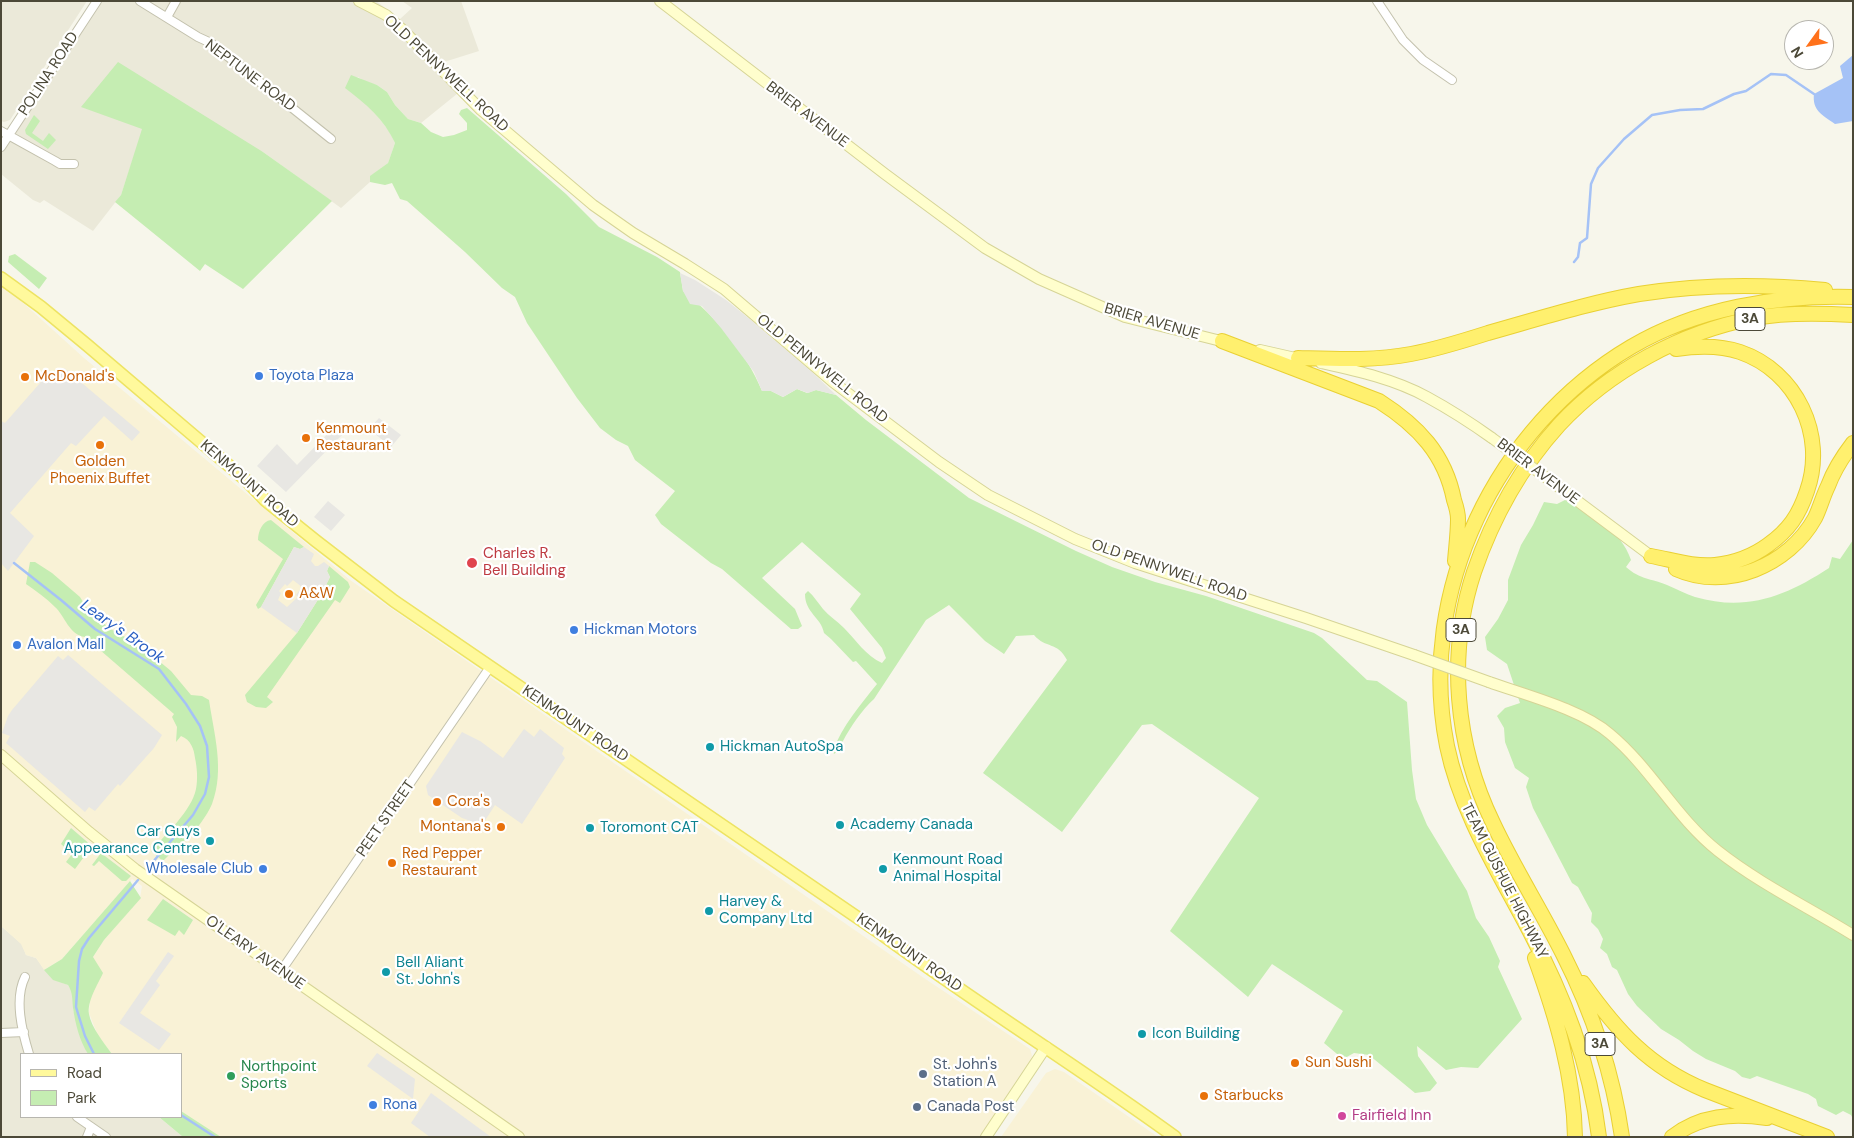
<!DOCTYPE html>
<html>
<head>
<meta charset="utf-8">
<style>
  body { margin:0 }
  #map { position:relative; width:1854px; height:1138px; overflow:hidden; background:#f7f6eb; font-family:"DM Sans",sans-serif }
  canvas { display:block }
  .frame { position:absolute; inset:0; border:2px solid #4c4938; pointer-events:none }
  .legend { position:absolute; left:20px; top:1053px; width:162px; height:65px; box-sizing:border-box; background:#fff; border:1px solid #b7b6af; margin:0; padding:6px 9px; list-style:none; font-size:15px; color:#4c4938 }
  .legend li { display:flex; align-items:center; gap:10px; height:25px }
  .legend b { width:25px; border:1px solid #b7b6af }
  .north { position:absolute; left:1784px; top:20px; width:50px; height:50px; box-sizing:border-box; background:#fff; border:1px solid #b7b6af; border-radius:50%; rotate:238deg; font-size:14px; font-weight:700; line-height:20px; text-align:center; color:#4c4938 }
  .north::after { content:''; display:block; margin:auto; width:18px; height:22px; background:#ff711a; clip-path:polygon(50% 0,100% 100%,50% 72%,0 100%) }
</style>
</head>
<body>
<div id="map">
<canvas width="1854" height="1138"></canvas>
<div class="frame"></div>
<ul class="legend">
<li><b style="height:6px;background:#fff99c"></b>Road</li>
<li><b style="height:14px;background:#c5edb2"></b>Park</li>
</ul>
<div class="north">N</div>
</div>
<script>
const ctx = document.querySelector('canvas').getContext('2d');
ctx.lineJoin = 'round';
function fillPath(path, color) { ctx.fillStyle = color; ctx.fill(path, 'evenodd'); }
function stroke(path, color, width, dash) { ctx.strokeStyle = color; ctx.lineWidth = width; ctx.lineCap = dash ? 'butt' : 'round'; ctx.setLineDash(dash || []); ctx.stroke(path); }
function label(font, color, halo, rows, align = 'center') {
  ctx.font = font + ' "DM Sans",sans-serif'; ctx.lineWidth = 4.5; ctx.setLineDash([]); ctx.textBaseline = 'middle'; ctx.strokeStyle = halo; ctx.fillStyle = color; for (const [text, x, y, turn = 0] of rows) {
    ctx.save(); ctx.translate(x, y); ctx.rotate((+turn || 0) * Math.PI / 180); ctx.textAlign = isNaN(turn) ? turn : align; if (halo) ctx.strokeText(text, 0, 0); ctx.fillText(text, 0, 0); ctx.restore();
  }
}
fillPath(new Path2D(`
  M1 1H87L10 120 4 122 1 121Z
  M103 1H376L400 19 412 8 402 1H461L479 51 444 62 468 85 421 123 408 119 395 105 387 92 377 85 368 83 358 77 346 88 366 103 379 118 389 131 395 143 388 163 371 176 370 182 341 208 263 152 143 129 121 195 93 231 44 200 40 203 33 200 1 174V154Z
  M1 926 22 944 26 955 36 958 53 979 68 985 73 993V1009L79 1032 88 1054H21V1117H159L183 1137H1Z`), '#ebe9d9');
fillPath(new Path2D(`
  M1 287 21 301 84 358 350 580 921 976 1030 1049 1032 1056 1031 1062 980 1137H221L181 1111V1054H112L98 1036 89 1013 93 957 104 940 140 898 142 886 132 879 62 959 44 970 36 958 26 955 21 944 1 926Z
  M1055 1069 1064 1072 1158 1137H1001L1046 1073Z`), '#f9f2d6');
fillPath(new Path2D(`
  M118 62 263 152 332 201 243 289 205 264 200 271 115 202 121 195 142 129 81 107Z
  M351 75 377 85 387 92 395 105 408 119 421 123 431 132 443 137 454 135 467 130V123L459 114 461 110 467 108 566 194 599 227 657 257 680 272 683 291C716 317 746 352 762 391H771L783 397 797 389 807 393 816 390 836 395 866 420 969 498 1076 551 1112 567 1155 582 1206 596 1314 633 1322 638 1367 680 1377 681 1407 702 1412 770 1416 799 1427 825 1467 891 1476 918 1489 937 1500 961 1498 967 1522 1019 1478 1068 1461 1067 1446 1070 1417 1046 1418 1056 1437 1083 1430 1091 1415 1093 1369 1055 1354 1053 1343 1059 1324 1043 1343 1011 1272 964 1248 997 1170 931 1259 798 1152 724 1142 725 1062 832 983 773 1067 660C1057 641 1046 649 1034 635L1016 636 1004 654 985 641 949 605 926 620 874 699C862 710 851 726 843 741 840 746 839 751 834 754L833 751C842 726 861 704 877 684L856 661 853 662 831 639 824 633C821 617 805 613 805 594L808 591C814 596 818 603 823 609 829 616 837 621 844 628 856 640 866 656 882 663L886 658 882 648 850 609 861 594 802 542 762 578 795 609 802 626 798 629H791L722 569 711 563 661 524 655 515 675 491 635 460 628 446 616 440 600 428 577 398 527 323 515 297 502 288 465 252 407 201 400 199 392 183 385 185 370 182V176L388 163 395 143C384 119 366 104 345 88Z
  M34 115 40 121 32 133 43 141 49 133 56 140 48 149 26 134 25 130Z
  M15 254 47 278 39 289 8 262 9 256Z
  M1565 500C1591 513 1621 530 1631 560L1626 567C1641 580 1650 578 1667 585 1677 589 1686 594 1695 597 1747 612 1786 596 1829 568L1832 557 1840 559 1853 540V1119L1851 1115 1843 1111 1836 1115 1818 1106 1816 1099 1808 1094 1757 1076 1750 1079 1742 1077 1735 1071 1706 1059 1693 1051 1679 1040 1661 1029 1637 1006 1628 994 1617 970 1612 967 1607 954 1600 948 1603 939 1598 929 1591 922 1592 913 1578 887 1572 883 1533 808 1526 787 1529 778 1515 768 1505 742 1504 728 1497 716 1505 708 1520 703 1507 664 1487 650 1485 637 1498 619 1508 600V580L1521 545 1533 525 1544 502 1557 504Z
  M271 520 304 547 300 549 294 547 261 607 258 609 256 605 283 559 258 540C258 532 262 521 271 520Z
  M30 562H35L52 573 80 597 88 610 100 617 107 627 125 637 140 649 153 656 171 671 191 695 202 696 209 700C214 735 225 769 212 804 207 816 196 829 188 840L183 841 163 861 151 851C165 835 192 810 196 789 198 779 197 767 195 758 194 749 191 740 181 736L176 742 177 727 172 717 174 714 85 637C69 635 65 616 55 607 46 598 36 591 26 584Z
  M329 566 348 582 350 587 340 603 335 600 267 697 273 702 266 708 256 707 247 702 245 695 297 633 319 598 327 594 323 591 330 577 327 571Z
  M71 828 92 846 75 869 66 862 72 854 61 844Z
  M101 853 131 876 126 881H122L99 861 94 866 92 865Z
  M130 881 141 898 104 940 93 957 103 973C98 984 87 1001 89 1014 91 1027 104 1043 112 1054H88C80 1042 75 1023 73 1008 72 999 73 993 68 985L53 980 44 970 62 959Z
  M163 899 193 920 184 935 179 930 175 936 147 920Z
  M181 1111 218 1135 221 1137H183L159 1117H181Z`), '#c5edb2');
fillPath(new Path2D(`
  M680 273 695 280 726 300 751 320 812 372 836 395 816 390 808 393 797 389 783 397 771 391H762L754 372 721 328 702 306 690 304 683 291Z
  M64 368 140 432 132 441 104 416 76 446 71 443 10 513 34 536 8 571 1 563V421L5 423 48 374 55 378Z
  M379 418 401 435 391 447 369 429Z
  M336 425 343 434 286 492 257 466 277 444 297 465Z
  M328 501 345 515 331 531 314 517Z
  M294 547 300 549 304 547 314 554 311 561 315 566H318L324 562 329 566 327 571 330 577 323 591 328 594 323 601 319 598 297 633 261 607ZM293 580 302 587 296 595 298 597 287 607 278 600 281 593 279 591 285 584 287 586Z
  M68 655 162 735 154 748 120 786 118 784 95 811 89 807 85 812 6 743 10 736 2 733 8 716 12 710 58 656 63 660Z
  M524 729 534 737 540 729 564 748 562 754 565 758 522 824 495 805 482 825 462 818 428 795 426 786 462 732 480 741 503 758Z
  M168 952 174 956 156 981 160 985 140 1013 171 1034 159 1050 119 1023Z
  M377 1053 415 1079 413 1099 367 1066Z
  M431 1093 491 1137H430L411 1123Z`), '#e8e7e3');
fillPath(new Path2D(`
  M1853 55V121L1835 124C1822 115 1812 110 1814 94L1843 78 1840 66Z`), '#a5c2f6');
stroke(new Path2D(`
  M1574 262 1578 257 1580 243 1587 238 1591 184 1598 168 1624 139 1652 115 1680 110 1703 109 1734 94 1746 91 1771 74 1786 75 1814 94
  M14 563 61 600 95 629 159 669 186 704 200 726 207 746 209 777 205 794 193 815 152 863
  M94 1054 85 1036 76 1007 79 961 82 949 89 938 138 880
  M181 1115 215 1137`), '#a5c2f6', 2.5);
const street = new Path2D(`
  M140 1 198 37 211 43 331 139
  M1377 1 1403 40 1423 60 1452 80
  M167 17 176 1
  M1 131 55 161 60 164H74
  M1 147 97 1
  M281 971 490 667
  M25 977C14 999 22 1031 29 1054
  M1 1033 24 1032
  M77 1117 106 1137
  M87 1137 91 1127`);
const secondary = new Path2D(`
  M359 1 386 15 404 31 481 110 593 205 633 233 685 264 724 289 833 382 939 462 988 495 1075 539 1135 563 1306 618 1414 655
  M660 1 885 174 985 248 1039 279 1125 317 1229 343
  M1260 350 1304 360
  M1321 363C1357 371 1394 379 1427 397 1449 409 1471 423 1492 438
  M1548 479 1651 556
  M1489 682C1525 695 1581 709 1610 734 1651 768 1676 818 1718 851 1760 884 1808 907 1853 935
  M1 755 89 832 135 869 519 1137
  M986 1137 1046 1047`);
const primary = new Path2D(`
  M1 278 41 307 87 345 247 481 265 500 316 541 394 601 883 935C978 1005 1079 1067 1175 1137`);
const highway = new Path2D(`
  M1222 341 1379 401C1418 426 1445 454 1454 500 1456 506 1458 513 1458 519 1458 533 1456 548 1455 561
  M1298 358C1335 359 1374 361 1411 354 1438 349 1463 341 1488 333 1538 319 1588 303 1639 294 1701 284 1763 284 1825 290
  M1651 556C1673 560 1693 567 1715 565 1734 563 1753 556 1768 545 1789 530 1799 515 1807 491 1827 435 1796 371 1740 352 1719 345 1697 346 1676 349
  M1676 569C1727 592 1789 565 1815 518 1820 508 1823 496 1828 486 1834 470 1843 456 1853 443
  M1535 958C1556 1016 1574 1076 1575 1137
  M1583 983C1617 1031 1649 1067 1705 1090L1827 1137
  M1599 1137C1590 1063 1564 996 1529 930 1498 871 1461 813 1447 746 1416 592 1496 427 1631 347 1697 308 1777 295 1853 297
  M1622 1137C1613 1074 1592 1011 1563 954 1541 910 1514 868 1493 823 1455 745 1447 654 1474 572 1493 517 1520 468 1559 425 1609 371 1681 332 1754 318 1786 312 1820 313 1853 315
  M1672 1137C1700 1115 1733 1113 1767 1118`);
stroke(street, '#c3c1ad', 10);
stroke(secondary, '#d6d496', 12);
stroke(primary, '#ede363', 14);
stroke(highway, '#e9d033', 16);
stroke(street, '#fff', 8);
stroke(secondary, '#fffecd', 10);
stroke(primary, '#fff99c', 11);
stroke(highway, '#fff06e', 14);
const secondaryBridge = new Path2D(`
  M1492 438 1548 479
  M1414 655 1489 682`);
stroke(secondaryBridge, '#d6d496', 12, []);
stroke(secondaryBridge, '#fffecd', 10);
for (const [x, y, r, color] of [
  [259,376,5,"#3f7fe0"],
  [25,377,5,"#e8710a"],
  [306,438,5,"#e8710a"],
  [100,445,5,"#e8710a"],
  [472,563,6,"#e0444e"],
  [289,594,5,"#e8710a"],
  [574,630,5,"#3f7fe0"],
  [17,645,5,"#3f7fe0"],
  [710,747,5,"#0f9aa8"],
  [437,802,5,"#e8710a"],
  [840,825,5,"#0f9aa8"],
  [501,827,5,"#e8710a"],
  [590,828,5,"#0f9aa8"],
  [210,841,5,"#0f9aa8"],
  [392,863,5,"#e8710a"],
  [263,869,5,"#3f7fe0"],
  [883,869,5,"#0f9aa8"],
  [709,911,5,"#0f9aa8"],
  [386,972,5,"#0f9aa8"],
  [1142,1034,5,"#0f9aa8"],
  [1295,1063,5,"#e8710a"],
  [923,1074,5,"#5c6f8a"],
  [231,1076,5,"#2e9e5b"],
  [1204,1096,5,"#e8710a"],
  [373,1105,5,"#3f7fe0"],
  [917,1107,5,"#5c6f8a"],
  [1342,1116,5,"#d1479c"]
]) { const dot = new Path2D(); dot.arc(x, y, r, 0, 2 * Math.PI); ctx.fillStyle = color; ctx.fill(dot); stroke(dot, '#fff', 2); }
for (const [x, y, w] of [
  [1750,319,30],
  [1461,630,30],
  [1600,1044,30]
]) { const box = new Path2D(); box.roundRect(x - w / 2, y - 11.5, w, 23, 4); ctx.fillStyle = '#fff'; ctx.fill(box); stroke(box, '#4c4938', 1); }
label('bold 14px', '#4c4938', null, [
  ["3A",1750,319],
  ["3A",1461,630],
  ["3A",1600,1044]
]);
label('15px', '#4c4938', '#fff', [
  ["POLINA ROAD",49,74,-57],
  ["OLD PENNYWELL ROAD",446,74,43],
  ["NEPTUNE ROAD",250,76,37],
  ["BRIER AVENUE",807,115,37],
  ["BRIER AVENUE",1152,322,16],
  ["OLD PENNYWELL ROAD",822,369,39],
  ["BRIER AVENUE",1538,472,37],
  ["KENMOUNT ROAD",249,484,41],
  ["OLD PENNYWELL ROAD",1169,571,19],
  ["KENMOUNT ROAD",575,724,34],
  ["PEET STREET",386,819,-55],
  ["TEAM GUSHUE HIGHWAY",1504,881,63],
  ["O'LEARY AVENUE",255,953,35],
  ["KENMOUNT ROAD",909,953,35]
]);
label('15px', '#366cbe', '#fff', [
  ["Toyota Plaza",269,376],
  ["Hickman Motors",584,630],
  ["Avalon Mall",27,645],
  ["Wholesale Club",253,869,"right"],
  ["Rona",383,1105]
], 'left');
label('15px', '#c56008', '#fff', [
  ["McDonald's",35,377],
  ["Kenmount",316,429],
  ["Restaurant",316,446],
  ["Golden",100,462,"center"],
  ["Phoenix Buffet",100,479,"center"],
  ["A&W",299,594],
  ["Cora's",447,802],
  ["Montana's",491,827,"right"],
  ["Red Pepper",402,854],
  ["Restaurant",402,871],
  ["Sun Sushi",1305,1063],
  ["Starbucks",1214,1096]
], 'left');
label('15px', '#be3a42', '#fff', [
  ["Charles R.",483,554],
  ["Bell Building",483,571]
], 'left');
label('15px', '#0d838f', '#fff', [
  ["Hickman AutoSpa",720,747],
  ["Academy Canada",850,825],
  ["Toromont CAT",600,828],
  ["Car Guys",200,832,"right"],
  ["Appearance Centre",200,849,"right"],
  ["Kenmount Road",893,860],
  ["Animal Hospital",893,877],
  ["Harvey &",719,902],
  ["Company Ltd",719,919],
  ["Bell Aliant",396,963],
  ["St. John's",396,980],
  ["Icon Building",1152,1034]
], 'left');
label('15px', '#4e5e75', '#fff', [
  ["St. John's",933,1065],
  ["Station A",933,1082],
  ["Canada Post",927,1107]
], 'left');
label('15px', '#27864d', '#fff', [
  ["Northpoint",241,1067],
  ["Sports",241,1084]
], 'left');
label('15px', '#b23c85', '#fff', [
  ["Fairfield Inn",1352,1116]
], 'left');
label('italic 16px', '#275dc2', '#fff', [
  ["Leary's Brook",122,632,35]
]);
</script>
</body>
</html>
